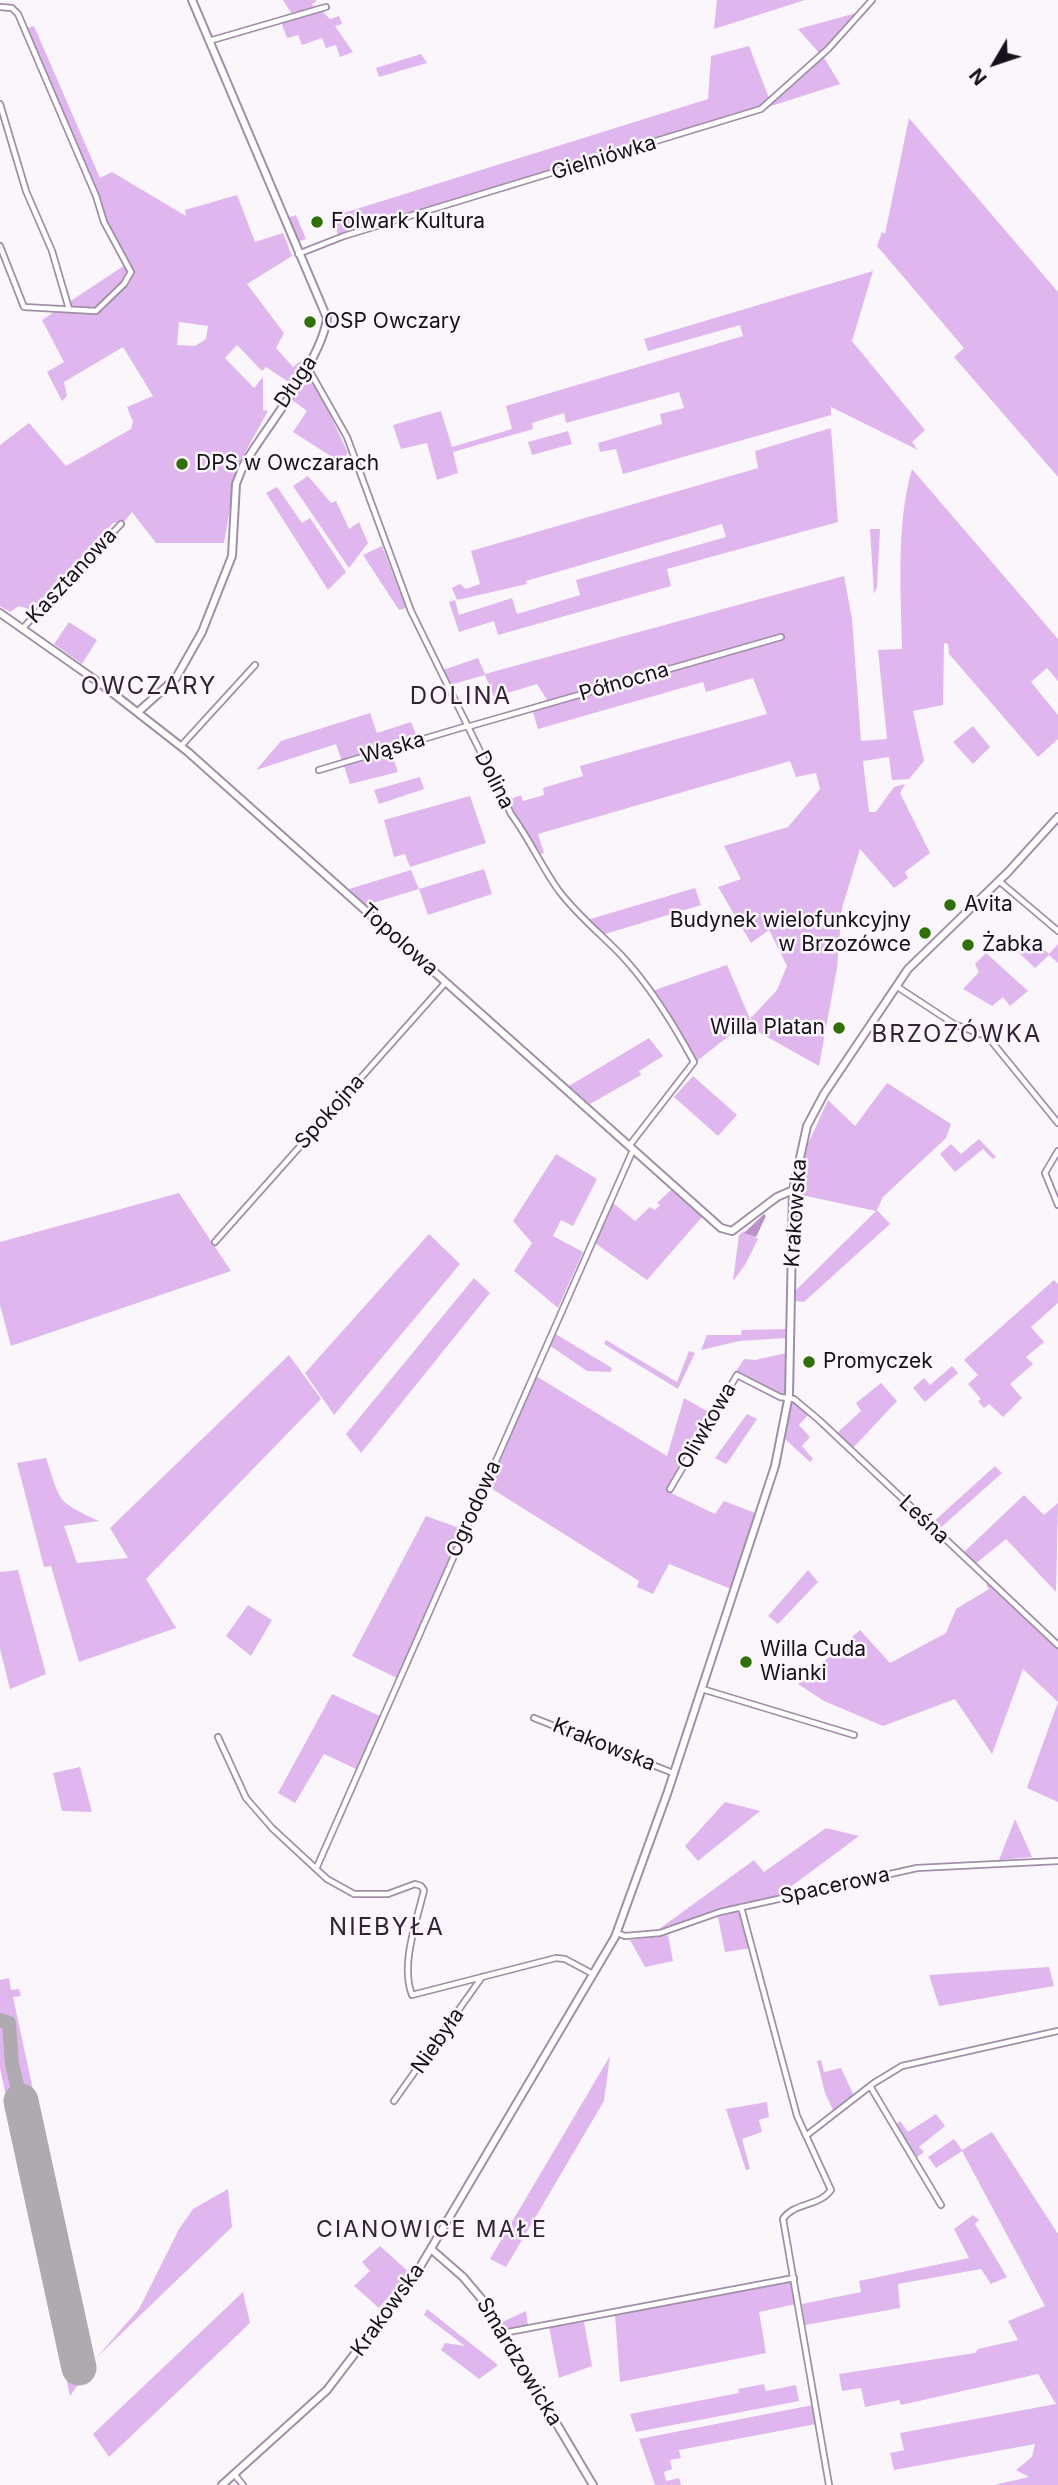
<!DOCTYPE html>
<html>
<head>
<meta charset="utf-8">
<style>
  body { margin:0 }
  #map { position:relative; width:1058px; height:2485px; overflow:hidden; background:#fbf6fc; font-family:Inter,sans-serif }
  canvas { display:block }
  .north { position:absolute; left:960px; top:28px; width:70px; height:70px; -webkit-text-stroke:5px #fbf6fc; paint-order:stroke; rotate:231deg; font-size:19px; font-weight:700; line-height:28px; text-align:center; color:#18111b }
  .north::after { content:''; display:block; margin:auto; width:24px; height:32px; background:#18111b; clip-path:polygon(50% 0,100% 100%,50% 72%,0 100%) }
</style>
</head>
<body>
<div id="map">
<canvas width="1058" height="2485"></canvas>
<div class="north">N</div>
</div>
<script>
const ctx = document.querySelector('canvas').getContext('2d');
ctx.lineJoin = 'round';
function fillPath(path, color) { ctx.fillStyle = color; ctx.fill(path, 'evenodd'); }
function stroke(path, color, width, dash) { ctx.strokeStyle = color; ctx.lineWidth = width; ctx.lineCap = dash ? 'butt' : 'round'; ctx.setLineDash(dash || []); ctx.stroke(path); }
function label(font, color, halo, rows, align = 'center') {
  ctx.font = font + ' Inter,sans-serif'; ctx.lineWidth = 5; ctx.setLineDash([]); ctx.textBaseline = 'middle'; ctx.strokeStyle = halo; ctx.fillStyle = color; for (const [text, x, y, turn = 0] of rows) {
    ctx.save(); ctx.translate(x, y); ctx.rotate((+turn || 0) * Math.PI / 180); ctx.textAlign = isNaN(turn) ? turn : align; if (halo) ctx.strokeText(text, 0, 0); ctx.fillText(text, 0, 0); ctx.restore();
  }
}
fillPath(new Path2D(`
  M283 0H316V2L312 4 315 9 291 13Z
  M717 0H805L714 29Z
  M321 10 330 19 339 16 342 24 335 26 353 52 340 57 336 45 326 48 322 38 302 45 298 35 287 38 281 22Z
  M860 12 820 54 798 29Z
  M34 26 100 178 112 172 186 216 185 210 237 195 255 242 283 233 292 256 247 284 284 333 276 348 293 367 302 360 305 362 290 383 266 367 262 371 237 345 225 358 254 388 263 377V410L268 411 237 467 224 543H156L132 512 124 522 113 523 32 610 19 606 10 612 0 606V445L29 423 66 466 131 429 133 422 127 407 153 396 123 347 64 382 67 396 62 401 47 372 64 362 42 320 125 265 24 29ZM179 322 208 326 206 339 195 346 177 345Z
  M749 46 769 98 761 106 705 126 339 236 331 217 708 99 711 56Z
  M421 54 427 63 379 77 376 68Z
  M823 56 840 84 768 107Z
  M909 118 1058 292V477L954 357 964 348 877 246 882 232 885 234Z
  M296 215 306 239 297 242 287 218Z
  M873 271 852 341 925 430 912 442 918 450 831 407V415L623 474 616 449 600 452 598 443 662 424 660 414 684 408 679 392 566 423 564 413 532 423 533 429 453 452 458 473 437 480 427 443 401 449 393 425 441 411 452 447 512 429 506 406 743 336 740 325 648 351 644 339Z
  M312 376 348 453 340 462 293 432 307 411 292 400 307 377Z
  M831 428 838 522 667 569 671 586 498 635 494 621 459 632 449 602 455 600 459 615 512 598 517 614 580 595 576 580 726 537 722 524 526 581 527 584 457 600 452 588 460 584 466 589 480 584 471 551 758 468 755 451Z
  M568 431 572 444 532 455 528 442Z
  M912 469 1058 639V681L1047 668 1031 682 1058 715V739L1038 757 949 654 948 644 944 643 943 705 913 711 924 761 909 779 892 780 889 757 863 761 869 812H876L894 787 905 784 900 793 930 853 905 872 908 878 894 888 860 849 842 908 837 968 819 1066 744 1024 697 1061 652 991 727 965 750 1019 777 990 787 966 769 930 751 943 718 887 741 879 724 846 788 827 820 789 816 773 796 777 790 761 538 834 544 853 541 854 506 801 521 795 523 801 544 795 543 788 583 776 580 766 767 714 753 678 706 692 703 682 538 729 531 705 547 700 537 684 494 697 485 675 450 685 443 670 478 658 485 674 844 576 852 619 861 741 887 739 878 650 902 649C901 590 896 525 912 469Z
  M308 476 331 503 336 501 349 529 359 522 368 543 349 568 293 486Z
  M277 487 302 523 310 518 346 572 328 590 266 493Z
  M870 529H880L877 587 874 594Z
  M382 546 406 608 399 610 363 555Z
  M69 622 97 640 82 664 54 644Z
  M370 713 377 733 411 722 418 739 342 761 336 744 256 770 281 741Z
  M973 726 990 747 973 764 953 742Z
  M391 752 398 772 350 784 344 766Z
  M420 777 424 789 379 804 374 790Z
  M470 796 486 843 410 867 405 854 394 857 384 820Z
  M484 869 492 894 428 915 419 889 366 905 349 889 411 870 419 889Z
  M695 888 701 905 605 934 587 920Z
  M1032 938 1049 954 1058 944V963L1049 955 1035 968 1017 951Z
  M986 953 1028 991 1010 1006 1003 997 992 1006 963 989 979 972 975 964Z
  M649 1038 663 1056 639 1071 641 1075 590 1104 569 1086Z
  M693 1076 737 1115 718 1136 674 1097Z
  M887 1083 951 1124 946 1138 883 1197 877 1210 890 1224 804 1302 796 1301V1290L876 1211 797 1194 808 1144 828 1100 855 1126Z
  M979 1139 996 1157 993 1159 983 1149 955 1172 940 1154 951 1144 961 1154Z
  M556 1154 597 1179 573 1226 561 1220 553 1236 583 1252 558 1308 514 1271 532 1243 513 1221Z
  M671 1190 702 1217 647 1280 595 1243 613 1203 635 1221 650 1207 655 1210 660 1205 657 1203Z
  M179 1193 231 1271 11 1346 0 1305V1242Z
  M744 1231 758 1239 745 1265 733 1281 739 1235Z
  M429 1234 460 1264 334 1415 305 1373Z
  M474 1278 490 1293 361 1453 346 1434Z
  M1054 1280 1058 1284V1303L1031 1327 1044 1342 1026 1357 1033 1364 1010 1384 1022 1398 1003 1417 989 1404 984 1408 978 1401 981 1399 968 1384 978 1375 964 1360Z
  M786 1329V1338L740 1341 701 1350 707 1335H741L742 1330Z
  M554 1333 612 1368 611 1372 587 1371 549 1345Z
  M606 1340 677 1382 689 1351 695 1353 678 1389 604 1344Z
  M786 1353 785 1392 781 1395 735 1373 744 1359 755 1360Z
  M289 1355 321 1399 146 1579 176 1628 79 1662 51 1566 44 1567 17 1463 46 1458C61 1503 56 1501 99 1521L64 1526 77 1563 128 1558 110 1528Z
  M952 1366 958 1373 925 1402 913 1388 924 1378 930 1385Z
  M536 1376 667 1456 684 1398 712 1414 667 1491 715 1514 724 1501 755 1513 731 1589 669 1564 653 1594 637 1587 639 1581 489 1487Z
  M881 1383 897 1401 852 1449 836 1434 861 1411 856 1403Z
  M792 1401 808 1415 799 1425 810 1437 802 1446 813 1459 810 1462 785 1439Z
  M747 1414 757 1419 730 1459 726 1464 715 1458Z
  M995 1466 1002 1473 938 1530 931 1524Z
  M1024 1495 1044 1515 1058 1503 1056 1592 1006 1539 975 1564 964 1552Z
  M426 1516 462 1529 397 1678 352 1656Z
  M18 1570 46 1674 10 1689 0 1649V1572Z
  M808 1570 818 1582 778 1624 768 1616Z
  M989 1583 1058 1647V1802L1027 1788 1058 1702 1023 1669 992 1754 955 1699 883 1726 824 1701 798 1684 860 1630 890 1663 946 1633 956 1609 989 1589 986 1585Z
  M248 1605 272 1620 251 1656 226 1636Z
  M332 1694 380 1716 356 1769 324 1754 295 1803 278 1793Z
  M80 1767 92 1812 62 1811 53 1773Z
  M725 1802 760 1811 698 1861 685 1846Z
  M1015 1819 1032 1857 999 1860Z
  M826 1828 859 1836 777 1897 744 1904 655 1932 754 1860 764 1872Z
  M736 1912 742 1913 752 1948 725 1952 718 1917Z
  M668 1935 673 1961 645 1967 630 1940Z
  M1049 1967 1054 1986 939 2006 929 1975Z
  M9 1978 11 1990 19 1989 21 1996 13 1997 92 2364 70 2396 0 2068V1980Z
  M610 2056 604 2101 506 2267 490 2259Z
  M821 2060 824 2072 841 2068 854 2096 834 2112 825 2093 817 2061Z
  M767 2102 769 2117 759 2120 762 2132 742 2139 750 2169 746 2170 726 2109Z
  M936 2114 945 2126 919 2147 924 2152 915 2159 895 2125 900 2121 908 2132Z
  M992 2132 1058 2234V2485H994L1029 2477 1016 2470 1032 2457 1035 2444 894 2470 890 2453 904 2450 900 2433 1056 2404 1038 2374 901 2405 899 2400 865 2407 861 2388 842 2391 839 2374 975 2353 978 2349 1018 2340 1008 2321 1045 2306 962 2151 936 2168 928 2157 954 2139 962 2150Z
  M228 2189 232 2227 96 2358 139 2309 179 2229 193 2209Z
  M973 2215 979 2220 975 2224 1007 2277 991 2284 981 2269 898 2284 900 2308 805 2325 802 2304 861 2292 859 2281 969 2258 954 2229Z
  M380 2246 410 2273 379 2308 354 2286 370 2271 362 2262Z
  M791 2280 796 2304 759 2312 766 2353 620 2382 615 2315Z
  M243 2292 250 2323 109 2457 93 2434Z
  M427 2309 498 2365 479 2379 441 2350 445 2343 465 2346 424 2315Z
  M526 2311 528 2326 507 2331 502 2322Z
  M584 2322 592 2366 559 2378 549 2327Z
  M764 2384 766 2391 796 2385 799 2401 636 2432 630 2414 739 2393 738 2389Z
  M813 2405 816 2424 679 2450 681 2458 670 2460 672 2469 664 2472 666 2481 679 2478 681 2485H655L639 2439Z`), '#e0b6ee');
fillPath(new Path2D(`
  M764 1214 766 1216 756 1237 744 1233Z`), '#bb92c9');
stroke(new Path2D(`
  M0 2020 9 2023 12 2064 21 2101`), '#afa9b0', 14);
stroke(new Path2D(`
  M21 2101 79 2368`), '#afa9b0', 35);
const street = new Path2D(`
  M0 7 12 8 18 14 96 196 104 222 131 272 124 284 96 311 24 307 0 246
  M209 41 326 7
  M0 104 26 191 52 251 69 309
  M298 254 344 236 761 109 828 49 872 0
  M308 368 347 437 411 611 511 814C529 838 541 866 559 891 578 916 601 934 622 956 651 987 674 1025 694 1062L629 1146
  M23 628 121 524
  M467 727 781 637
  M181 746 255 665
  M319 770 467 726
  M999 881 1058 931
  M896 986 954 1024 988 1037 1058 1123
  M1058 1151 1045 1173 1058 1205
  M215 1242 446 982
  M670 1489 737 1375 780 1397 794 1399 819 1420 1058 1645
  M702 1689 854 1735
  M534 1718 673 1773
  M218 1737 246 1798 272 1828 327 1879 354 1894H388L415 1884 421 1886 424 1890C417 1921 400 1964 412 1995L556 1958 565 1959 593 1974
  M316 1869 633 1150
  M741 1907 797 2116 831 2190C819 2207 794 2202 783 2219L829 2485
  M617 1933 625 1936 660 1933 720 1912 917 1868 1058 1861
  M870 2086 941 2205
  M394 2101 482 1977
  M807 2135 874 2083 902 2066 1058 2031
  M503 2333 794 2278
  M234 2474 243 2485`);
const secondary = new Path2D(`
  M0 613 101 684 188 752 721 1228 732 1231 777 1197 793 1190
  M138 712 176 678 202 632 232 556 236 484 243 466C266 427 322 360 327 318L192 0
  M431 2249 463 2277 485 2303 593 2485
  M222 2485 327 2390 417 2272 615 1937 667 1794 775 1466 789 1395 793 1190 807 1126 824 1094 908 969 1008 872 1058 817`);
stroke(street, '#a18fa8', 8);
stroke(secondary, '#a18fa8', 10);
stroke(street, '#fff', 4.5);
stroke(secondary, '#fff', 6);
for (const [x, y, r, color] of [
  [317,222,7,"#307008"],
  [310,322,7,"#307008"],
  [182,464,7,"#307008"],
  [950,905,7,"#307008"],
  [925,933,7,"#307008"],
  [968,945,7,"#307008"],
  [839,1028,7,"#307008"],
  [809,1362,7,"#307008"],
  [746,1662,7,"#307008"]
]) { const dot = new Path2D(); dot.arc(x, y, r, 0, 2 * Math.PI); ctx.fillStyle = color; ctx.fill(dot); stroke(dot, '#fbf6fc', 2.5); }
label('21px', '#18111b', '#fbf6fc', [
  ["Gielniówka",604,158,-17],
  ["Długa",296,382,-56],
  ["Kasztanowa",72,576,-47],
  ["Północna",624,682,-16],
  ["Wąska",393,748,-16],
  ["Dolina",494,780,63],
  ["Topolowa",399,940,42],
  ["Spokojna",330,1112,-48],
  ["Krakowska",796,1213,-86],
  ["Oliwkowa",707,1426,-60],
  ["Ogrodowa",474,1509,-66],
  ["Leśna",924,1520,43],
  ["Krakowska",604,1745,22],
  ["Spacerowa",835,1886,-12],
  ["Niebyła",438,2041,-55],
  ["Krakowska",388,2310,-54],
  ["Smardzowicka",519,2362,59]
]);
label('21px', '#18111b', '#fbf6fc', [
  ["Folwark Kultura",331,222],
  ["OSP Owczary",324,322],
  ["DPS w Owczarach",196,464],
  ["Avita",964,905],
  ["Budynek wielofunkcyjny",911,921,"right"],
  ["w Brzozówce",911,945,"right"],
  ["Żabka",982,945],
  ["Willa Platan",825,1028,"right"],
  ["Promyczek",823,1362],
  ["Willa Cuda",760,1650],
  ["Wianki",760,1674]
], 'left');
ctx.letterSpacing = '2px';
label('23px', '#322337', '#fbf6fc', [
  ["CIANOWICE MAŁE",432,2230]
]);
ctx.letterSpacing = '0px';
ctx.letterSpacing = '2px';
label('24px', '#322337', '#fbf6fc', [
  ["OWCZARY",149,687],
  ["DOLINA",461,697],
  ["BRZOZÓWKA",957,1035],
  ["NIEBYŁA",387,1928]
]);
ctx.letterSpacing = '0px';
</script>
</body>
</html>
